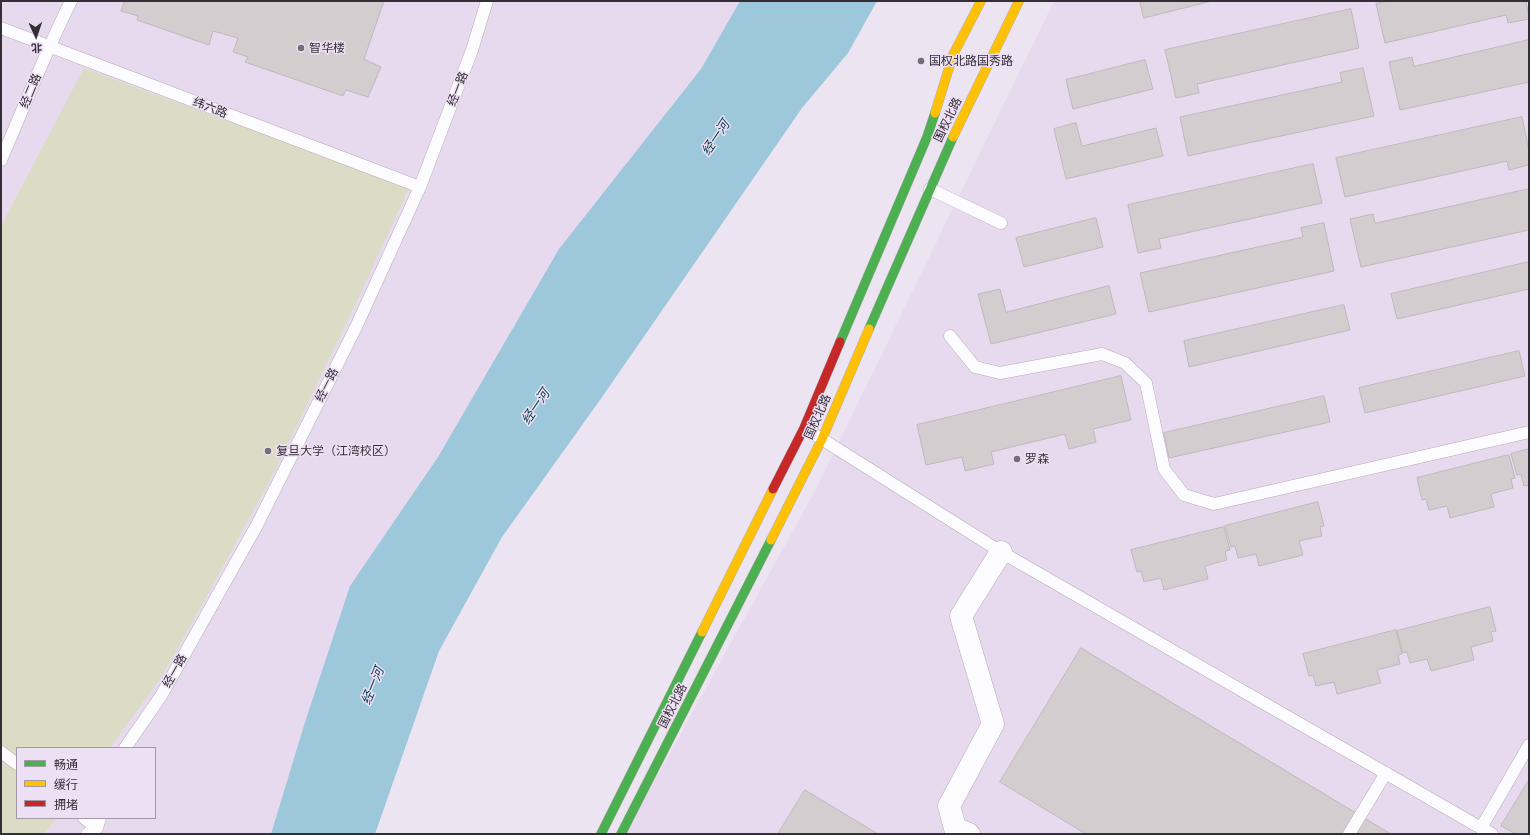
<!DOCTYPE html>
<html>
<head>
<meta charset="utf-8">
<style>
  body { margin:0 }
  #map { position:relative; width:1530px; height:835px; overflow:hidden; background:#ece4f0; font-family:Montserrat,"Noto Sans SC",sans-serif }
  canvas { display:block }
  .frame { position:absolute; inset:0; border:2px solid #342e36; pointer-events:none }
  .legend { position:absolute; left:16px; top:747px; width:140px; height:72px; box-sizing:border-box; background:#eee0f4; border:1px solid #a499a8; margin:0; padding:5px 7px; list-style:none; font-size:12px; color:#342e36 }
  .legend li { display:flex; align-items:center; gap:8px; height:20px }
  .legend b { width:20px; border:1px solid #a499a8 }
  .north { position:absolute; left:16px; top:16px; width:40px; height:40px; -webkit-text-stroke:3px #eee0f4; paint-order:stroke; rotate:177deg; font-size:11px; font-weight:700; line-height:16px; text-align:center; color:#342e36 }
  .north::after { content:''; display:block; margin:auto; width:14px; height:18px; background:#342e36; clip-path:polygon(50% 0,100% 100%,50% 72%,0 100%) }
</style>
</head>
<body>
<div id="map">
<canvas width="1530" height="835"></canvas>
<div class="frame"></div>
<ul class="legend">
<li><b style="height:5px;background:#4caf50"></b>畅通</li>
<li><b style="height:5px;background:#ffc107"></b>缓行</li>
<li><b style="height:5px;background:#c62828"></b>拥堵</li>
</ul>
<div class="north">北</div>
</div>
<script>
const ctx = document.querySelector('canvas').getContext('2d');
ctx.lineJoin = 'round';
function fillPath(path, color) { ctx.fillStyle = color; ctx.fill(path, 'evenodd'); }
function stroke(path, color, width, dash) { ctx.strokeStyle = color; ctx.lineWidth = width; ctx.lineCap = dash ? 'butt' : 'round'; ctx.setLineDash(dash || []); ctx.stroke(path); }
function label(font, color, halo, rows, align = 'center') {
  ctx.font = font + ' Montserrat,"Noto Sans SC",sans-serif'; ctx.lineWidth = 3; ctx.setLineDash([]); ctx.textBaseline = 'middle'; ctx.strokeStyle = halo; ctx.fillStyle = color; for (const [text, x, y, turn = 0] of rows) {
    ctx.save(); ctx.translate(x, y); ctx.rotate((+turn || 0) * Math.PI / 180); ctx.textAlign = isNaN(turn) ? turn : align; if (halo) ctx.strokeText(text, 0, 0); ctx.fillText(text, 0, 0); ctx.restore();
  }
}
fillPath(new Path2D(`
  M1 1H823L416 627 338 834H1ZM17 748H155V818H17Z
  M1054 1H1529V834H625L815 491Z`), '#e8daee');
fillPath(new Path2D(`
  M84 68 409 188 351 314 273 474 213 585 162 676 110 748H17V818H57L43 834H1V226Z`), '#dcdbc5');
fillPath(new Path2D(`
  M740 1H877L848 53 802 108 600 400 502 537 439 651 375 834H271L306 719 350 586 438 457 559 249 701 69Z`), '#9dc7da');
const building = new Path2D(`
  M125 1H384L364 59 381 67 368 97 346 90 343 96 245 62 248 57 233 52 238 38 213 31 209 45 137 20 138 16 121 11Z
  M1140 1H1212L1144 18Z
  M1387 1H1526L1529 19 1508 23 1506 15 1385 43 1376 4Z
  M1351 9 1359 48 1197 84 1199 93 1176 98 1165 50Z
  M1529 40V82L1400 110 1389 62 1412 57 1414 66Z
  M1145 60 1153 89 1073 109 1066 80Z
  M1363 68 1374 116 1188 156 1180 117 1342 82 1340 73Z
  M1522 117 1529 150V165L1509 170 1507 161 1345 197 1336 158Z
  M1076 123 1082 146 1156 128 1163 156 1066 179 1054 129Z
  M1313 164 1322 203 1159 239 1161 248 1138 253 1128 205Z
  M1529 189V230L1361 267 1350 219 1373 214 1375 223Z
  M1096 218 1103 247 1024 267 1016 238Z
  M1324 223 1334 271 1149 312 1140 273 1303 237 1301 228Z
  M1529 262V289L1397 319 1391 294Z
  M1109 286 1116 314 991 344 978 294 1000 289 1006 312Z
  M1344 305 1350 330 1189 367 1184 341Z
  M1519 351 1525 376 1365 413 1359 388Z
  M1121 376 1131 420 1093 429 1096 442 1069 449 1065 434 991 452 994 464 965 471 962 457 926 465 917 425Z
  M1324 396 1330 422 1169 458 1164 433Z
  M1529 449V485L1524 486 1521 474 1517 475 1511 454Z
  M1509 455 1515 478 1511 479 1513 488 1491 494 1494 507 1450 518 1447 506 1429 510 1426 499 1422 500 1417 478Z
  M1318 502 1324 526 1320 527 1322 536 1299 541 1303 555 1259 566 1256 554 1238 558 1235 546 1231 547 1225 526Z
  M1224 527 1230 550 1225 551 1227 560 1205 566 1208 579 1164 590 1161 578 1144 582 1141 571 1137 572 1131 550Z
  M1490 607 1496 631 1491 632 1493 641 1471 647 1474 660 1431 671 1427 659 1410 663 1407 652 1403 653 1397 631Z
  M1396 630 1402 654 1398 655 1400 664 1377 670 1381 683 1337 694 1334 682 1316 686 1313 675 1309 676 1303 654Z
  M1081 648 1391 834H1086L1000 782Z
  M1529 780V834H1516L1501 826Z
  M805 790 878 834H778Z`);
fillPath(building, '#d4cdcf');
stroke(building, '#c0b9bc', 1);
const lane = new Path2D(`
  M1 28 420 187
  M1 160C24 107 45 53 71 1
  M930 189 1001 223
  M950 336 975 367 1000 373 1102 354 1125 363 1146 383 1164 469 1184 495 1214 504 1529 432
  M817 436 1001 552 1481 828 1529 745
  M125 748 161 696 257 525 356 327 420 187 472 50 487 1
  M1 752 17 764
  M84 818 97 828
  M1481 828 1492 834
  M87 834 97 828 100 818
  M1349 834 1386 773`);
const street = new Path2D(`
  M969 834 955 828 949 806 993 724 961 616 1001 552`);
const fast = new Path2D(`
  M869 329 953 137
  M840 342 927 137 935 113
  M601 834 702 632
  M621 834 771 540`);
const slow = new Path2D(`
  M935 113 953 55 981 1
  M953 137 1019 1
  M771 540 822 439 869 329
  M702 632 773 489`);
const jam = new Path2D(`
  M773 489 804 428 840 342`);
stroke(lane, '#b3aeb6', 13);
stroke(street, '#b3aeb6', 23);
stroke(fast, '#b3aeb6', 10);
stroke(slow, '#b3aeb6', 10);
stroke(jam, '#b3aeb6', 10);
stroke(lane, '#fcfbfd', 12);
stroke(street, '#fcfbfd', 22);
stroke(fast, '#4caf50', 9);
stroke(slow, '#ffc107', 9);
stroke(jam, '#c62828', 9);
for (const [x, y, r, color] of [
  [301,48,4,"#746e77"],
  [921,61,4,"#746e77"],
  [268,451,4,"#746e77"],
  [1017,459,4,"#746e77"]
]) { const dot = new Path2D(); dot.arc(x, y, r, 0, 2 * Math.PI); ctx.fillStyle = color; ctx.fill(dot); stroke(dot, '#eee0f4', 1.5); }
label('12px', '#342e36', '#eee0f4', [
  ["智华楼",309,48],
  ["国权北路国秀路",929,61],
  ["复旦大学（江湾校区）",276,451],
  ["罗森",1025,459]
], 'left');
label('12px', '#342e36', '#eee0f4', [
  ["经一路",458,89,-69],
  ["经二路",31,91,-67],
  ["纬六路",210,108,21],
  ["国权北路",948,120,-64],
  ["经一路",327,385,-63],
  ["国权北路",818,417,-66],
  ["经一路",175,671,-61],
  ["国权北路",673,706,-63]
]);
label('italic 13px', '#023d4d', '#eee0f4', [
  ["经一河",716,138,-56],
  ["经一河",536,407,-56],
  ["经一河",373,686,-68]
]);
</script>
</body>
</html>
